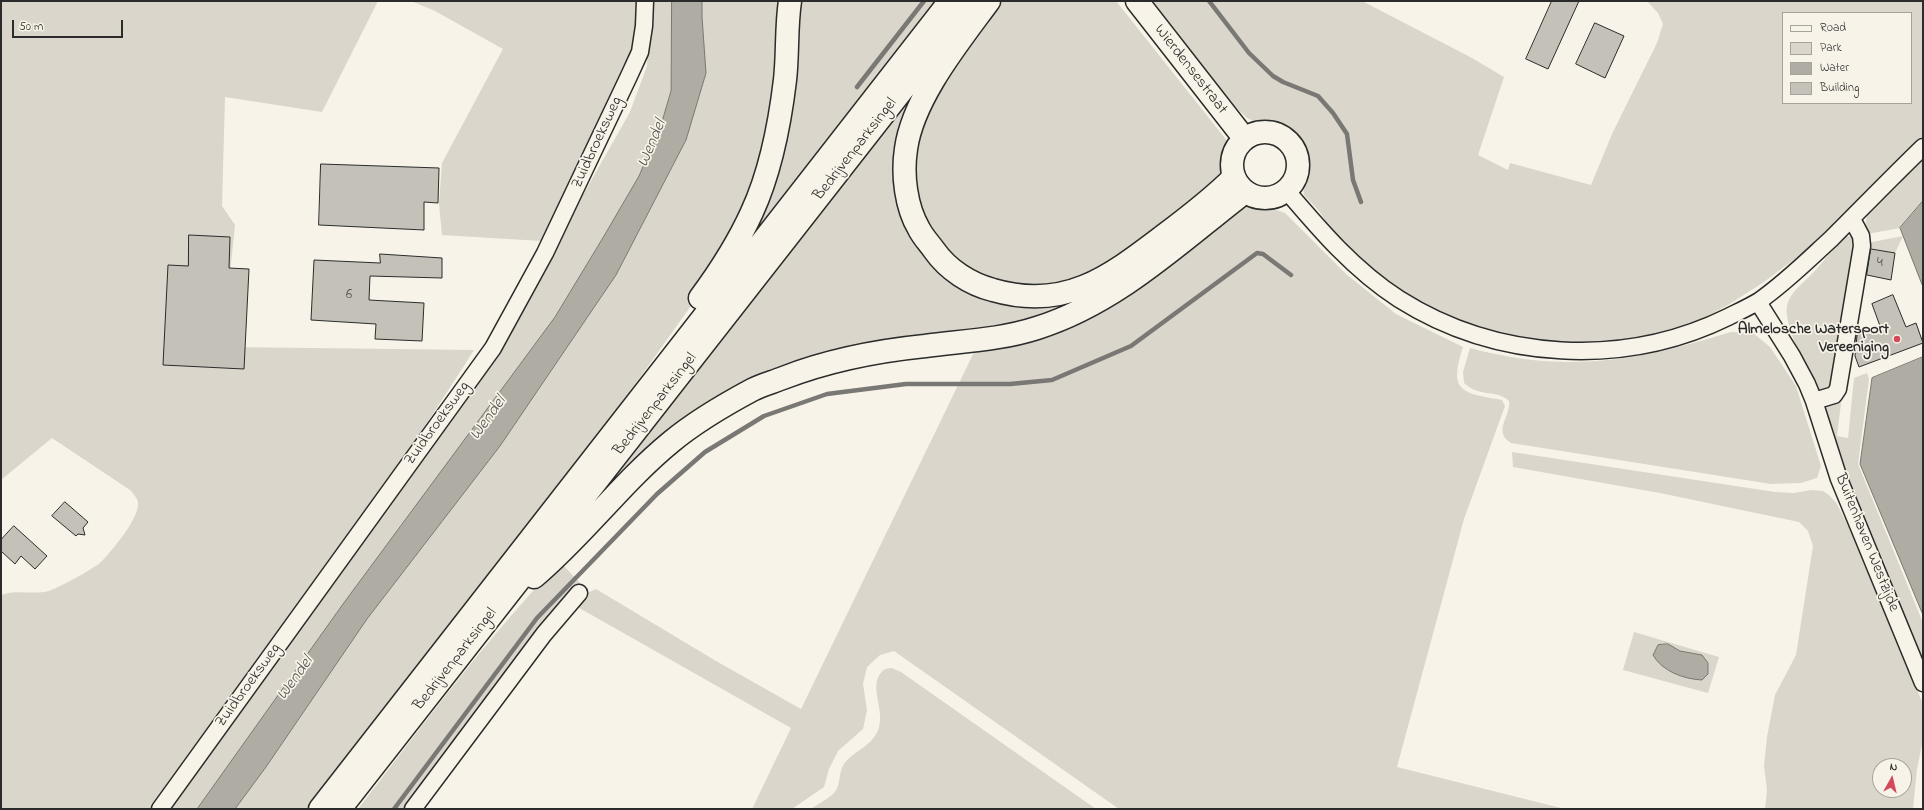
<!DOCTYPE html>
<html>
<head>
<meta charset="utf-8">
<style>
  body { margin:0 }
  #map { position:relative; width:1924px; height:810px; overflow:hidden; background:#f7f3e8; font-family:"Indie Flower",sans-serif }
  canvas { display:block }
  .frame { position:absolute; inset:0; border:2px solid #2b2b2b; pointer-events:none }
  .legend { position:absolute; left:1782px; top:12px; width:130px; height:92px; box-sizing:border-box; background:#f7f3e8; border:1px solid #a5a39c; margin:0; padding:5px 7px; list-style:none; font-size:12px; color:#2b2b2b }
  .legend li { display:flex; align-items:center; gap:8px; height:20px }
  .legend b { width:20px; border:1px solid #a5a39c }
  .north { position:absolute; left:1872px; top:758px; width:40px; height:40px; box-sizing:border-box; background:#f7f3e8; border:1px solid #a5a39c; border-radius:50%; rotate:8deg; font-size:11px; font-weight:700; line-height:16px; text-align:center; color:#2b2b2b }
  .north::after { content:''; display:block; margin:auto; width:14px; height:18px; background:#d1495b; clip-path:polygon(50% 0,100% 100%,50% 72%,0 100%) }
  .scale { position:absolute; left:12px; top:20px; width:111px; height:18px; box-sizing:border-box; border:2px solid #2b2b2b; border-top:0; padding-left:5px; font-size:12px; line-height:14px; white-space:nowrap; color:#2b2b2b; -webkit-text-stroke:3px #f7f3e8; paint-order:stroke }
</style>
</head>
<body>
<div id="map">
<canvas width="1924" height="810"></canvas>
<div class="frame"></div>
<ul class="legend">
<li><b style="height:5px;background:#f7f3e8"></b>Road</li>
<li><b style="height:11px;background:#dad6cc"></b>Park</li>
<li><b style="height:11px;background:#afaca4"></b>Water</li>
<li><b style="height:11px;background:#c4c1b9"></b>Building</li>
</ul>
<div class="north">N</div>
<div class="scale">50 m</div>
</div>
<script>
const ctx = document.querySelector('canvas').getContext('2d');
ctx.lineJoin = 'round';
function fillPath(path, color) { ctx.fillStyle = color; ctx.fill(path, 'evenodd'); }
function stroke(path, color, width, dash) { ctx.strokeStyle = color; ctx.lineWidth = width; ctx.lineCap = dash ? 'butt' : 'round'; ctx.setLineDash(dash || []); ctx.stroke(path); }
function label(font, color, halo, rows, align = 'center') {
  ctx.font = font + ' "Indie Flower",sans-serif'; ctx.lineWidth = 3.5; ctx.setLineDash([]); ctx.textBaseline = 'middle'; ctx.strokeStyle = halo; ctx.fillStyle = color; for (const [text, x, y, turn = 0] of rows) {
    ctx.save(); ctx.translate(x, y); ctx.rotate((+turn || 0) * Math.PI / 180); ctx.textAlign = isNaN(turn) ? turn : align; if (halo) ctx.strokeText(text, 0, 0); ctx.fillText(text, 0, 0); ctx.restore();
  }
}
fillPath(new Path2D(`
  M1 1H378L322 112 225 97 222 206 235 225 226 312 229 347 474 350C375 508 261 657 152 809H1V595C16 589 33 595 49 591 60 587 91 570 100 563 111 552 140 518 138 502 137 498 133 493 130 490L52 438 1 480Z
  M411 1H640L635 56 541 241 442 235 439 204 442 163 503 49 435 11Z
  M650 1H672L671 91 661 125 639 176 604 236 555 317 343 604 197 809H166L549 255 630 112 647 66Z
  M702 1H783L779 65 762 167 708 282 611 418 308 809H235L266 767 367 619 500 446 616 275 686 140Z
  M801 1H943L718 288 756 217 779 170 790 122Z
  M998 1H1116L1228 142 1223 177 1113 265 1047 291 982 282 944 253 915 198 913 150 925 114 951 65Z
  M1146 1H1362L1472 58 1504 77 1478 155 1508 170 1510 163 1591 185 1612 134 1657 43 1663 24 1658 13 1647 1H1923V138L1821 239 1764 282 1728 305 1690 325 1625 342 1540 343 1488 332 1437 312 1391 287 1339 241 1319 211 1304 195 1303 184 1304 157 1299 142 1285 130 1272 124 1262 125 1247 118 1207 80ZM1783 13H1911V103H1783Z
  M953 40 930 77 901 197 970 287 1090 290 1068 312 761 381 558 543Z
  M1923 159V201L1900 228 1867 234 1865 227 1867 216Z
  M1242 204H1260L1285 213 1346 274 1396 314 1463 347C1448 392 1462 393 1502 400L1505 406 1464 519 1397 767 1565 809H1119L894 651 880 655 867 667 863 684 867 710 863 729 838 751 829 769 824 787 792 809H752L791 728 574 605 581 596 596 589 716 661 801 709 977 346 1011 340Z
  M1846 235 1856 240 1832 388 1818 393C1809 374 1780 320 1788 302 1793 290 1803 283 1812 274 1824 262 1833 247 1846 235Z
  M1903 236 1895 253 1871 249 1867 274 1861 273 1867 243Z
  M1731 332 1753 333 1770 347 1796 386 1821 466 1817 478 1801 483 1771 484 1511 443C1492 431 1511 417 1509 401 1497 389 1480 398 1464 383L1463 372 1470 348C1568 374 1636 361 1731 332Z
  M1867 373 1869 379 1858 464 1923 623V663L1854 503 1824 405 1842 395 1837 436 1848 438 1854 378Z
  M1512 452 1775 492 1794 493 1811 490 1823 491 1829 495 1837 504 1856 542 1923 704V740L1917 769 1913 809H1765L1767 790 1764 766 1767 737 1775 695 1796 655 1813 546 1808 531 1799 522 1660 493 1513 467ZM1880 766H1904V790H1880Z
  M560 562 583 586 569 600 407 809H358C423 725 486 639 560 562Z
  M1634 632 1719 657 1708 693 1623 670Z
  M892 668 901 672 1096 809H811C818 804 828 799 834 793 841 786 838 773 844 764 854 750 874 746 879 727 885 707 866 683 885 669Z`), '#dad6cc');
const water = new Path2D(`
  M672 1H702V17L706 73 686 140 616 275 500 446 367 619 266 767 235 809H197L343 604 555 317 604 236 639 176 661 125 671 91Z
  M1923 201V287L1900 228Z
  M1923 357V615L1860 464 1872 378Z
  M1668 644 1680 651 1702 655 1708 663V674L1702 680C1683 679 1662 671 1653 655L1658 645Z`);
fillPath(water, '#afaca4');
stroke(water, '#7a7874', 1);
stroke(new Path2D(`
  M1209 1 1249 53 1273 76 1283 82 1318 96 1333 113 1347 134 1353 180 1361 202
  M857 87 924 1
  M394 809 537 618 657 494 705 452 764 416 827 394 906 384H1010L1052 380 1131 346 1257 253 1263 254 1291 275`), '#7a7874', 4.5);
const building = new Path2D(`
  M1552 1H1579L1548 69 1526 59Z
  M1595 23 1624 36 1605 78 1576 64Z
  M321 164 439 168 438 203 424 202V230L319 225Z
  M189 235 230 237 229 268 249 269 244 369 163 365 168 265 188 266Z
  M1871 249 1895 253 1891 280 1867 275Z
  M380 254 442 258V278L370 276 369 300 424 303 422 341 375 339 376 324 311 320 314 260 380 263Z
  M1893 295 1906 327 1916 323 1923 343 1859 367 1855 356 1857 335 1880 326 1872 304Z
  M65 502 88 522 83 528 85 535 78 534 76 536 52 516Z
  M14 526 47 556 35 569 21 556 15 564 1 551V540Z`);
fillPath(building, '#c4c1b9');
stroke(building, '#2b2b2b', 1);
const street = new Path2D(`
  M1286 190C1320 230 1354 270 1399 299 1497 361 1624 368 1728 317 1738 312 1749 307 1759 301 1785 283 1808 260 1831 239 1862 208 1892 177 1923 147
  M1758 302 1792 356 1807 384 1814 401 1839 479 1923 683
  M1814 401 1834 395 1838 389 1862 246 1861 236 1852 219
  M160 809 493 348 545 253 629 76 640 52 644 26 645 1
  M413 809 544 634 579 593`);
const primary = new Path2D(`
  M1137 1 1244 138
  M1232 165a33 33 0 1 1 66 0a33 33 0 1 1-66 0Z`);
const highway = new Path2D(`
  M989 1C959 42 913 98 906 149 902 175 906 207 919 229 923 237 929 243 934 250 948 270 970 284 993 290 1065 311 1109 277 1163 236 1187 218 1212 199 1234 177
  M700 298C720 271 738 243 752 212 770 173 780 122 785 80 788 54 786 27 790 1
  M534 577C583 536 621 483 671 442 695 422 724 405 752 390 761 385 773 382 783 378 829 360 876 351 925 346 962 341 1000 340 1037 328 1117 303 1180 242 1245 192
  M320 809 950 1
  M340 809 972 1`);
stroke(street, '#2b2b2b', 19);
stroke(primary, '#2b2b2b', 25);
stroke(highway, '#2b2b2b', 25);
stroke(street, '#f7f3e8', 16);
stroke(primary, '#f7f3e8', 22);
stroke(highway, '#f7f3e8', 22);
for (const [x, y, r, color] of [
  [1897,339,4,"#d1495b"]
]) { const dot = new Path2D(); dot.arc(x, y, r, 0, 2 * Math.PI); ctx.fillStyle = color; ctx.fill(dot); stroke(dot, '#f7f3e8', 1.5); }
label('14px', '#51504e', null, [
  ["4",1880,264],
  ["6",349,296]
]);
label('16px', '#2b2b2b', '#f7f3e8', [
  ["Wierdensestraat",1190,70,52],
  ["Zuidbroeksweg",598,143,-65],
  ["Bedrijvenparksingel",856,150,-52],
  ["Bedrijvenparksingel",656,405,-52],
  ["Zuidbroeksweg",438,424,-54],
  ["Buitenhaven Westzijde",1866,543,68],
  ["Bedrijvenparksingel",456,660,-52],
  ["Zuidbroeksweg",249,686,-54]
]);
label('bold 16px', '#2b2b2b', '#f7f3e8', [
  ["Almelosche Watersport",1889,330],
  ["Vereeniging",1889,348]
], 'right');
label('italic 17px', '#53524f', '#f7f3e8', [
  ["Wendel",653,144,-67],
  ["Wendel",489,419,-54],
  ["Wendel",296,679,-54]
]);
</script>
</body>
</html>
